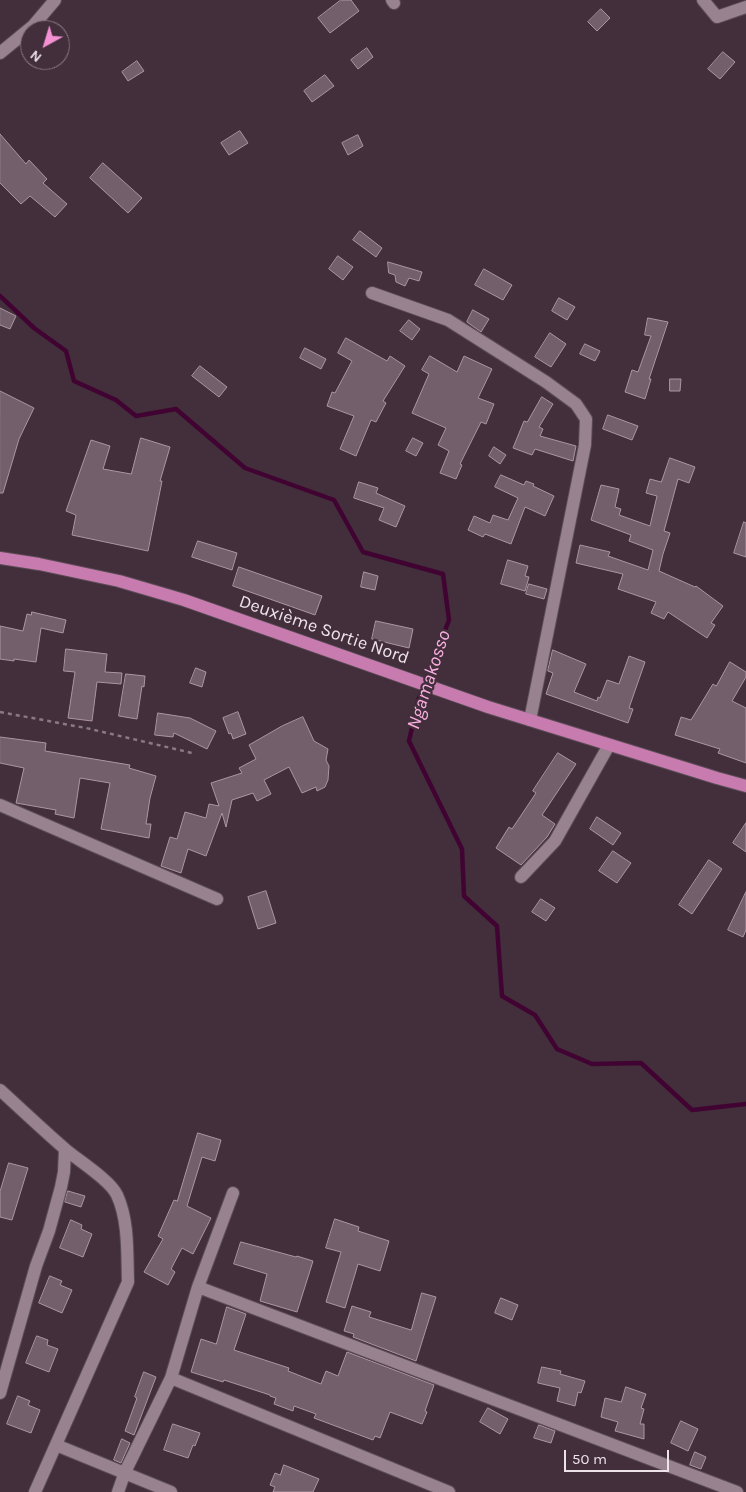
<!DOCTYPE html>
<html>
<head>
<meta charset="utf-8">
<style>
  body { margin:0 }
  #map { position:relative; width:746px; height:1492px; overflow:hidden; background:#422f3b; font-family:Karla,sans-serif }
  canvas { display:block }
  .north { position:absolute; left:20px; top:20px; width:50px; height:50px; box-sizing:border-box; background:#422f3b; border:1px solid #877781; border-radius:50%; rotate:219deg; font-size:14px; font-weight:700; line-height:20px; text-align:center; color:#eee2e9 }
  .north::after { content:''; display:block; margin:auto; width:18px; height:22px; background:#f491d3; clip-path:polygon(50% 0,100% 100%,50% 72%,0 100%) }
  .scale { position:absolute; left:564px; top:1450px; width:105px; height:22px; box-sizing:border-box; border:2px solid #eee2e9; border-top:0; padding-left:6px; font-size:15px; line-height:18px; white-space:nowrap; color:#eee2e9; -webkit-text-stroke:4px #422f3b; paint-order:stroke }
</style>
</head>
<body>
<div id="map">
<canvas width="746" height="1492"></canvas>
<div class="north">N</div>
<div class="scale">50 m</div>
</div>
<script>
const ctx = document.querySelector('canvas').getContext('2d');
ctx.lineJoin = 'round';
function stroke(path, color, width, dash) { ctx.strokeStyle = color; ctx.lineWidth = width; ctx.lineCap = dash ? 'butt' : 'round'; ctx.setLineDash(dash || []); ctx.stroke(path); }
function fillPath(path, color) { ctx.fillStyle = color; ctx.fill(path, 'evenodd'); }
function label(font, color, halo, rows, align = 'center') {
  ctx.font = font + ' Karla,sans-serif'; ctx.lineWidth = 4.5; ctx.setLineDash([]); ctx.textBaseline = 'middle'; ctx.strokeStyle = halo; ctx.fillStyle = color; for (const [text, x, y, turn = 0] of rows) {
    ctx.save(); ctx.translate(x, y); ctx.rotate((+turn || 0) * Math.PI / 180); ctx.textAlign = isNaN(turn) ? turn : align; if (halo) ctx.strokeText(text, 0, 0); ctx.fillText(text, 0, 0); ctx.restore();
  }
}
stroke(new Path2D(`
  M0 296 34 328 66 351 74 381 116 400 136 416 176 409 245 468 334 500 363 552 443 574 449 620 418 701 409 741 462 849 464 896 497 926 502 996 535 1015 557 1049 592 1064 641 1063 692 1110 746 1104`), '#410432', 4.5);
const building = new Path2D(`
  M341 0H351L359 11 330 33 318 18Z
  M601 9 610 18 597 31 588 22Z
  M367 48 373 57 358 69 351 60Z
  M723 52 735 62 720 79 708 69Z
  M137 61 144 71 128 81 122 72Z
  M325 75 334 86 312 102 304 91Z
  M240 131 248 143 229 155 221 143Z
  M0 134 26 164 29 160 47 179 43 183 67 204 55 217 30 196 21 204 0 183Z
  M358 135 363 146 348 155 342 143Z
  M103 163 142 198 128 213 90 178Z
  M360 231 382 248 376 257 353 240Z
  M338 256 353 267 343 280 329 269Z
  M388 262 422 272 419 281 409 278 405 286 396 282 395 275 389 273Z
  M484 269 512 285 503 300 475 285Z
  M559 298 575 307 567 320 552 311Z
  M0 308 16 316 10 329 0 325Z
  M473 310 489 319 481 332 467 322Z
  M648 318 668 322 649 379H651L645 399 625 392 632 370 638 372 651 336 645 335Z
  M409 320 420 329 412 340 400 331Z
  M550 333 566 344 551 367 535 357Z
  M346 338 387 361 390 356 405 366 383 401 386 403 376 422 371 420 356 456 340 449 354 416 327 406 332 392 335 393 352 361 338 353Z
  M585 344 600 351 595 361 580 354Z
  M305 348 326 359 321 369 300 358Z
  M430 356 457 372 464 356 492 369 478 398 494 404 486 424 481 422 460 464 462 465 456 479 440 473 449 451 438 445 446 428 412 413 429 374 422 370Z
  M200 366 227 387 219 397 192 376Z
  M670 379H681L680 391H670Z
  M0 391 34 408 19 439 3 493H0Z
  M542 397 553 404 539 427 543 429 540 436 576 446 573 461 535 449 532 455 513 448 524 421 527 422Z
  M608 415 638 426 632 440 603 429Z
  M141 438 170 447 160 481H162L148 551 72 535 76 515 66 511 91 440 110 446 103 469 131 474Z
  M413 438 423 443 416 456 406 451Z
  M494 447 506 455 500 464 489 456Z
  M670 458 695 467 689 483 678 479 664 531 670 533 663 554 659 571 695 587 696 586 723 606 711 623 715 625 707 638 668 612 664 619 651 613 656 602 618 589 623 574 576 563 580 545 610 552 608 556 648 570 653 550 629 541 631 535 591 520 601 485 619 489 615 507 621 509 619 515 650 526 657 496 646 493 650 479 661 482Z
  M501 475 524 485 526 481 534 484 533 486 554 496 545 516 525 507 511 544 485 534 483 537 468 530 474 516 490 523 493 515 508 520 518 498 495 487Z
  M359 482 378 488 376 493 405 506 396 527 379 520 384 508 354 498Z
  M744 522 746 523V557L734 553Z
  M198 541 237 553 232 570 192 557Z
  M508 560 528 566 525 576 529 577 525 591 501 584Z
  M239 567 322 596 315 615 233 586Z
  M364 572 378 576 375 590 361 587Z
  M529 584 547 589 544 599 526 594Z
  M32 612 66 620 63 633 41 628 36 662 14 659V661L0 659V626L23 631 27 614 31 615Z
  M376 621 413 629 409 648 372 639Z
  M66 649 107 654 105 672 122 673 121 684 97 682 92 721 68 718 75 672 64 671Z
  M553 650 586 664 574 692 597 701 598 697 600 698 607 680 619 684 629 656 645 662 629 708 633 709 628 723 546 694 553 673 548 671Z
  M730 662 746 672V677L732 701 746 708V763L718 753 720 749 675 735 681 717 691 720 713 684 716 686Z
  M196 668 206 672 202 687 190 683Z
  M126 674 145 676 144 687 142 686 137 719 119 716Z
  M238 712 246 734 233 739 231 733 229 734 223 718Z
  M158 713 190 718 216 731 207 749 174 733 173 737 155 735Z
  M303 717 314 741 328 749 326 760 329 766 328 780 325 787 317 791 316 787 302 793 289 767 264 780 271 794 257 801 253 793 232 800 226 827 222 813 206 856 188 849 181 873 161 866 170 837 177 839 185 812 206 818 209 804 219 806 211 783 242 773 239 768 256 759 249 745 282 726Z
  M0 737 46 743 45 751 130 765 129 768 156 776 150 798 146 824H151L149 838 101 829 110 783 80 778 74 818 55 814 56 810 16 803 24 768 0 763Z
  M558 753 576 764 542 815 555 824 547 837 521 865 496 848 509 827 512 829 536 793 533 791Z
  M597 817 621 833 613 845 590 829Z
  M746 823V852L733 843Z
  M613 851 631 863 617 883 599 871Z
  M709 860 722 869 692 914 679 905Z
  M266 891 276 923 258 929 248 897Z
  M746 892V930L743 937 728 930Z
  M541 899 555 908 546 921 532 912Z
  M198 1133 221 1140 215 1161 202 1157 187 1206 211 1218 193 1254 182 1248 171 1269 175 1272 168 1285 144 1272 163 1239 158 1236 174 1200 177 1201Z
  M9 1163 28 1168 12 1220 0 1217V1192Z
  M68 1191 85 1196 81 1207 65 1202Z
  M335 1219 359 1227 358 1231 389 1241 380 1271 358 1264 345 1308 326 1302 341 1252 326 1248Z
  M71 1220 82 1225 81 1229 92 1234 83 1257 60 1248Z
  M241 1242 296 1257 297 1256 313 1261 297 1312 260 1301 267 1274 234 1264Z
  M50 1276 62 1281 60 1285 72 1290 62 1313 39 1303Z
  M422 1293 436 1297 416 1361 353 1337 354 1334 344 1331 352 1306 371 1312 369 1317 411 1330Z
  M501 1298 518 1305 512 1320 495 1313Z
  M227 1307 246 1314 234 1350 289 1368 288 1371 321 1384 326 1371 338 1376 347 1352 434 1385 425 1411 427 1412 422 1424 390 1412 380 1438 375 1436 373 1440 314 1418 316 1414 294 1406 293 1411 274 1404 276 1398 270 1396V1395L224 1380 223 1382 191 1372 201 1339 216 1344Z
  M37 1336 48 1340 47 1345 58 1349 49 1372 26 1363Z
  M542 1367 561 1371 560 1374 585 1381 581 1393 578 1392 575 1406 557 1401 560 1388 538 1383Z
  M144 1372 156 1377 134 1435 125 1431 137 1398 135 1397Z
  M626 1387 646 1394 641 1408 644 1409 640 1424H644V1439L615 1431 618 1422 601 1417 605 1398 621 1402Z
  M18 1396 30 1401 28 1405 40 1410 31 1433 7 1424Z
  M488 1408 508 1419 500 1434 480 1422Z
  M681 1421 698 1429 688 1451 671 1443Z
  M173 1424 200 1433 195 1446 193 1445 188 1458 164 1450Z
  M539 1425 555 1431 551 1443 534 1438Z
  M122 1439 130 1443 121 1463 114 1460Z
  M695 1452 706 1457 701 1469 690 1465Z
  M284 1465 319 1479 313 1492H273L275 1487 270 1485 275 1473 280 1475Z`);
fillPath(building, '#735e6b');
stroke(building, '#ac95a3', 1);
const minor = new Path2D(`
  M392 0 394 3
  M703 0 717 17 746 7
  M0 53 33 26 55 0
  M372 293 448 320 546 382 576 404 586 419 585 445 530 720
  M0 805 217 899
  M521 877 555 841 609 745
  M0 1090C22 1110 43 1130 65 1149 79 1161 110 1180 117 1195 129 1221 127 1254 128 1282L35 1492
  M198 1287 737 1492
  M171 1378 449 1492
  M0 1393 36 1266 49 1231 61 1187 64 1172 65 1149
  M56 1445 171 1492
  M118 1492 125 1472 171 1378 198 1287 233 1193`);
const major = new Path2D(`
  M0 558 39 564 119 581 184 600 488 707 717 778 746 786`);
stroke(minor, '#5b4c56', 14);
stroke(major, '#5b4c56', 14);
stroke(new Path2D(`
  M0 712 86 728 192 753`), '#897983', 2.5, [4, 4]);
stroke(minor, '#98828f', 12);
stroke(major, '#c87baf', 12);
label('18px', '#eee2e9', '#422f3b', [
  ["Deuxième Sortie Nord",324,630,19]
]);
label('italic 19px', '#fbafe1', '#422f3b', [
  ["Ngamakosso",429,680,-72]
]);
</script>
</body>
</html>
